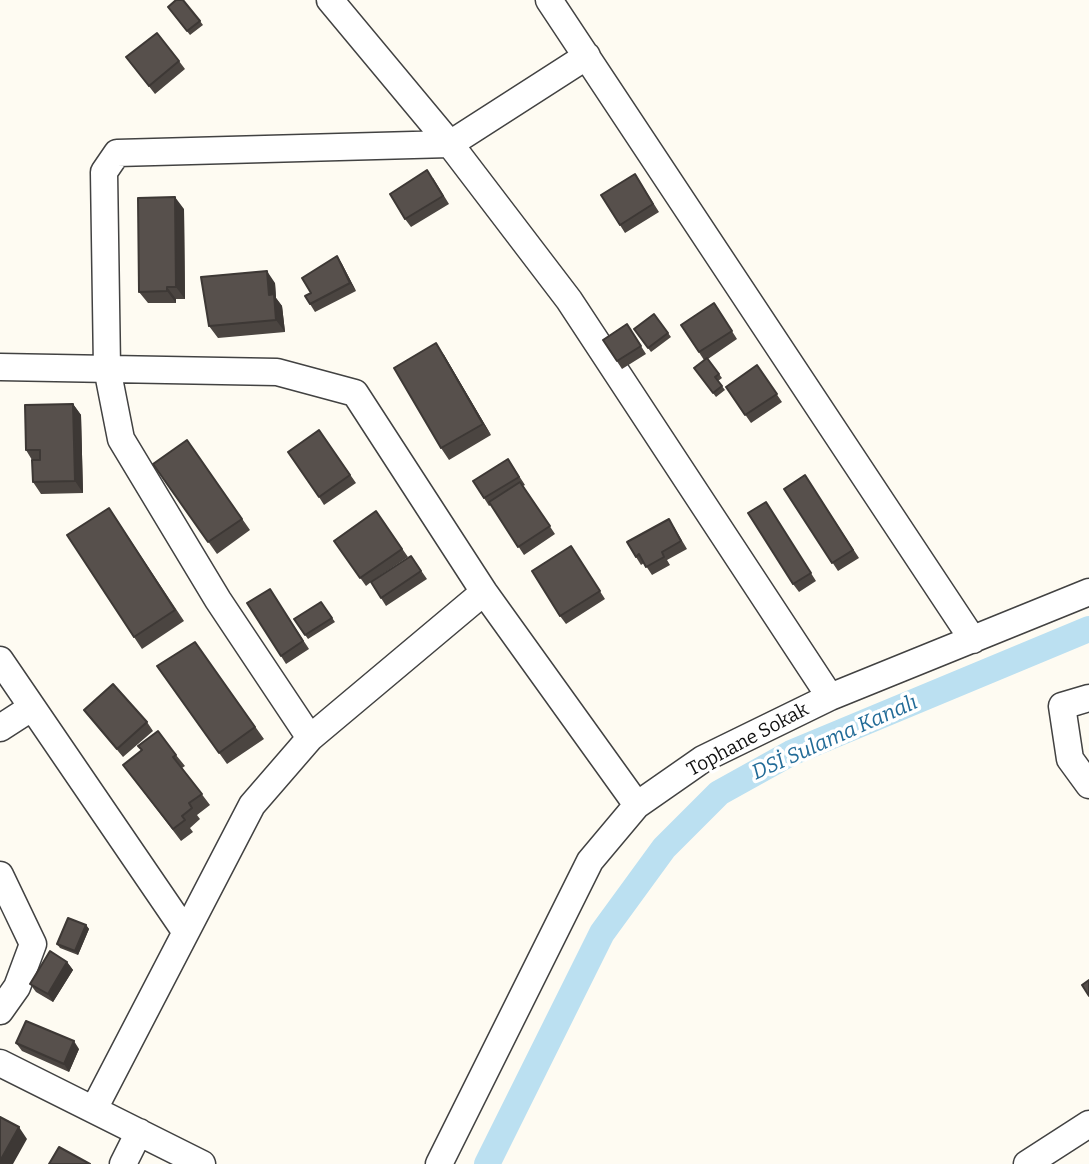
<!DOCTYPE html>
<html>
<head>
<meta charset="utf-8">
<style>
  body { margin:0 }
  canvas { display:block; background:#fefbf2 }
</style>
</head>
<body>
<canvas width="1089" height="1164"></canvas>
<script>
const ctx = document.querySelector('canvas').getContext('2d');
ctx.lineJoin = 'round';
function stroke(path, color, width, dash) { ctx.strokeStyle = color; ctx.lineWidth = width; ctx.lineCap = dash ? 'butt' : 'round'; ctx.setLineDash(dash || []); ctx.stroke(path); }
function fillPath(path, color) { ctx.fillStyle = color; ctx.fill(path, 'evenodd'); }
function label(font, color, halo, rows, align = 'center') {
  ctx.font = font + ' Bitter,serif'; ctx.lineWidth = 7; ctx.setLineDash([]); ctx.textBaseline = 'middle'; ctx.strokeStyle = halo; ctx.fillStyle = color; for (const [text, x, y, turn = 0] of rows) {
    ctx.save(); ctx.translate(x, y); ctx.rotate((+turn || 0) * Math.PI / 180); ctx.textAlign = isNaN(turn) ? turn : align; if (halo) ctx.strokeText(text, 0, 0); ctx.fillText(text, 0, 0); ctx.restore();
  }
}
stroke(new Path2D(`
  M487 1164 602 933 664 848 719 793 791 753 1089 629`), '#bbe0f1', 26);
const street = new Path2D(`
  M330 0 450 144 569 300 830 697
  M549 0 973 640
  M0 367 277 372 355 393 484 592 637 805
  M0 660 185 931
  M1089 698 1062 706 1070 759 1089 785
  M0 728 31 708
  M310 738 218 600 121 439 107 368 104 172 117 153 450 144 587 56
  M0 875 33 944 17 987 0 1011
  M0 1063 202 1164
  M94 1109 252 805 310 738 484 592
  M123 1164 139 1132
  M439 1164 590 861 637 805 703 759 830 697 1089 592
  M1027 1164 1089 1124`);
stroke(street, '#424242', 29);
stroke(street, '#fff', 26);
fillPath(new Path2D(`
  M171 11 200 21 203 25 190 35Z
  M126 57 179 61 185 69 155 94Z
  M433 178 449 204 411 227 405 219Z
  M640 182 659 212 625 233 601 195Z
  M184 209 185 299H176V303H148L139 292Z
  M337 256 342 264 356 291 315 312 310 304 311 293Z
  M275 283 276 298 282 306 285 332 218 338 209 326Z
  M714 303 737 339 708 359 722 378 718 381 725 390 716 397 694 368 704 360 681 325Z
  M654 314 671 337 651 352 634 329Z
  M627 324 646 354 622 369 603 340Z
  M444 355 491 435 449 460 441 448Z
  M757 365 782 402 751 423 726 387Z
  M73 404 81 415 83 493 41 494 33 482 32 460 26 450Z
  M319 430 356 483 324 505 319 497Z
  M187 440 250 530 217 554 153 464Z
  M508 459 525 485 523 486 555 534 524 555 491 505 489 506 484 498Z
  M805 475 859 558 838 571 784 489Z
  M766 502 816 581 799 592 793 584Z
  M376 511 408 557 372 581 411 556 427 579 386 606 371 582 366 586 334 541Z
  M117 520 184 621 142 649 134 637Z
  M674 527 687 549 667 560 670 565 652 575 644 563 641 565 636 557Z
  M571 546 605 599 566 624 560 616Z
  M275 597 309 649 286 664 281 656Z
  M321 602 335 622 308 639 294 619Z
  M195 642 264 739 227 764 157 666Z
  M84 710 147 722 153 731 123 757Z
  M176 755 185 766 182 768 210 805 197 815 200 819 190 828 193 832 181 841 123 765Z
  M86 925 89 929 78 955 60 948 57 944Z
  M67 962 73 970 53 1002 36 992 30 984Z
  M16 1043 79 1049 69 1072 22 1051Z`), '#4b4541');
fillPath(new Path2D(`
  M175 197 184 209 185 299 176 287Z
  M337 256 342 264 356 291 350 283Z
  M267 271 275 283 276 298 282 306 285 332 276 320 269 295Z
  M167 287 176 299V303L167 291Z
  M436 343 444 355 491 435 483 424Z
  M73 404 81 415 83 493 75 481Z
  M86 925 89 929 78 955 75 951Z
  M67 962 73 970 53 1002 48 994Z
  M74 1041 79 1049 69 1072 64 1064Z
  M19 1127 27 1139 13 1164H0V1161Z`), '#3d3835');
const building = new Path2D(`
  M176 0H183L200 21 187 31 168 7Z
  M157 33 179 61 149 86 126 57Z
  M427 170 443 196 405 219 390 194Z
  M635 174 653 204 620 225 601 195Z
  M175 197 176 287H167V291L139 292 138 198Z
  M337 256 350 283 310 304 305 296 311 293 302 278Z
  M267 271 269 295 274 294 276 320 209 326 201 277Z
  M714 303 732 331 699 352 681 325Z
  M654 314 668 333 648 348 634 329Z
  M627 324 641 346 617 361 603 340Z
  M436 343 483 424 441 448 394 368Z
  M707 358 719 374 715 377 722 386 713 393 694 368Z
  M757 365 777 394 745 415 726 387Z
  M73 404 75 481 33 482 32 460H40V450H26L25 405Z
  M319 430 350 475 319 497 288 452Z
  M187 440 242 519 208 542 153 464Z
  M508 459 519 477 484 498 473 481Z
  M805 475 853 550 832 563 784 489Z
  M520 482 550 526 518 547 489 502Z
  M766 502 811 573 793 584 748 513Z
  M109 508 175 610 134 637 67 535Z
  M376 511 402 549 360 578 334 541Z
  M669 519 681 541 662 552 664 557 646 567 639 554 636 557 627 542Z
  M571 546 600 591 560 616 532 571Z
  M411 556 421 571 381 598 371 582Z
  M270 589 303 641 281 656 247 603Z
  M321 602 332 618 305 635 294 619Z
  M195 642 255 727 219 753 157 666Z
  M113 684 147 722 117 749 84 710Z
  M158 731 176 755 173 757 202 794 189 803 192 808 182 816 185 820 173 829 123 765 142 750 138 746Z
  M68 918 86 925 75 951 57 944Z
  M50 951 67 962 48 994 30 984Z
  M1089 980V996L1082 985Z
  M26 1021 74 1041 64 1064 16 1043Z
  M0 1117 19 1127 0 1161Z
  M59 1147 90 1164H49Z`);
fillPath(building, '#57504c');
stroke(building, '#3d3835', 2);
label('19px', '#0f0f0f', '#fff', [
  ["Tophane Sokak",748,740,-28]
]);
label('italic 21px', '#226b97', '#fff', [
  ["DSİ Sulama Kanalı",835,738,-24]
]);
</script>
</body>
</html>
